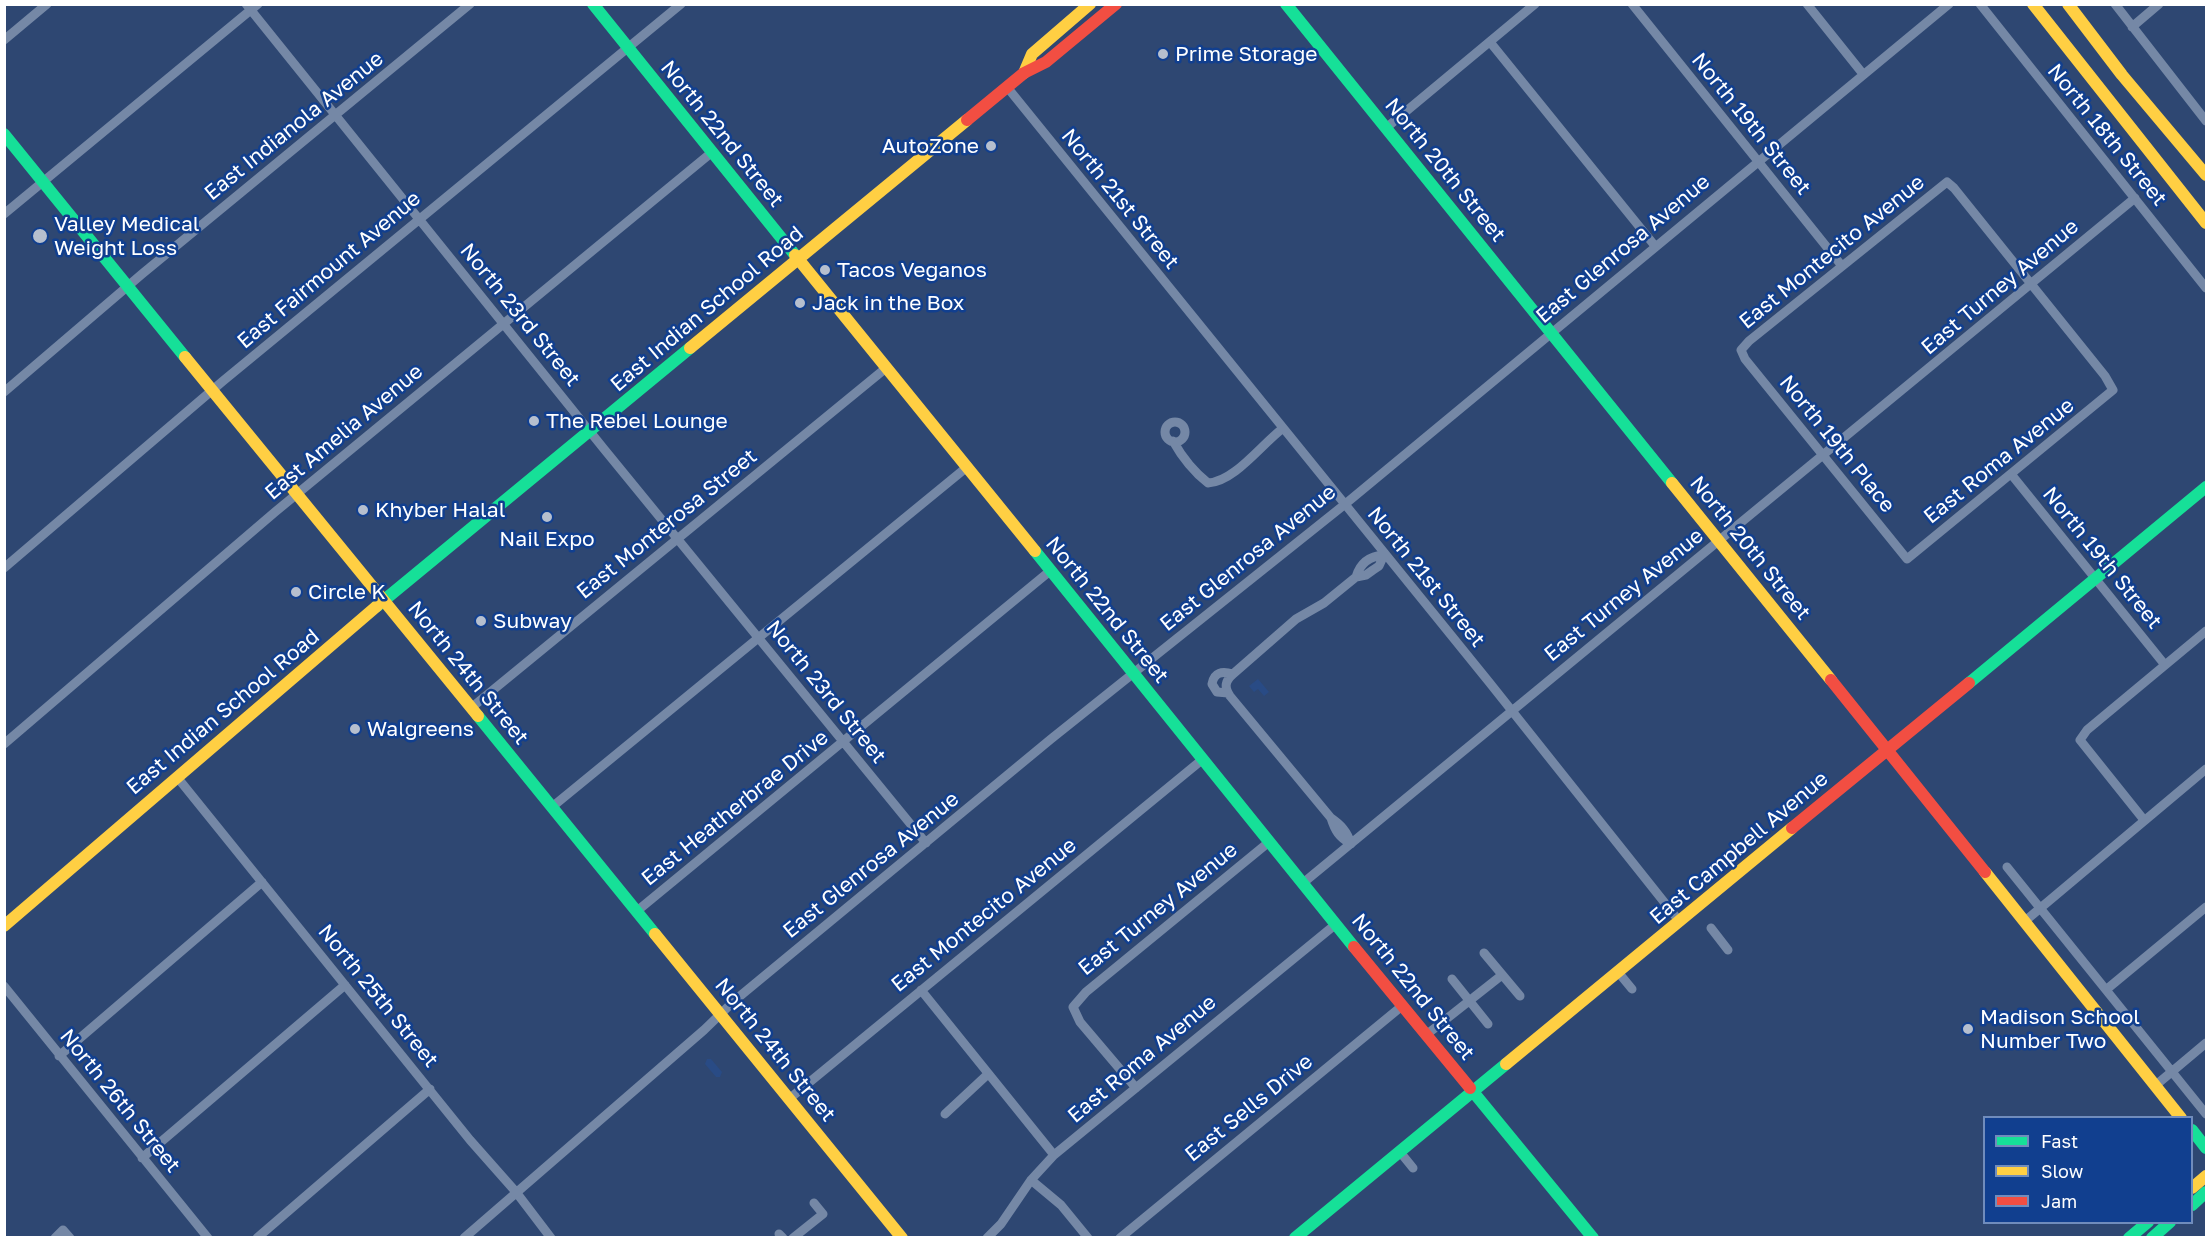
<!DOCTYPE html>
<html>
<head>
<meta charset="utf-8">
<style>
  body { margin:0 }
  #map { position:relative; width:2211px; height:1242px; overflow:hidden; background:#2e4772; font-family:"Golos Text",sans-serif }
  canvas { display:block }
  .frame { position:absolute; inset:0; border:6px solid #fff; pointer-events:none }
  .legend { position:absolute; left:1983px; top:1116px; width:210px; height:108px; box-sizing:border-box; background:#113f8f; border:2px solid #708cbc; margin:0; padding:8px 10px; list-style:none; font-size:18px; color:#fff }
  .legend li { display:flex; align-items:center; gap:12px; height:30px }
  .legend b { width:30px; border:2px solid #708cbc }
</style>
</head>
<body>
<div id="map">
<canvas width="2211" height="1242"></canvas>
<div class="frame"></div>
<ul class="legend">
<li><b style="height:8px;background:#16e098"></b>Fast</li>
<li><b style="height:8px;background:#ffcf43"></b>Slow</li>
<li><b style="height:8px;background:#f24e42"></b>Jam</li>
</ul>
</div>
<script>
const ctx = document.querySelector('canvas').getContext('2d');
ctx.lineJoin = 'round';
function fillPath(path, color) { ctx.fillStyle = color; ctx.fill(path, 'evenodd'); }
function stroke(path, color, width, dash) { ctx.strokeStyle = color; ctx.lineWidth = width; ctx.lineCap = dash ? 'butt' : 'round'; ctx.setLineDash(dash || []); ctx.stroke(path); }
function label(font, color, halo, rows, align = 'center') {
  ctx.font = font + ' "Golos Text",sans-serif'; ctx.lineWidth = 5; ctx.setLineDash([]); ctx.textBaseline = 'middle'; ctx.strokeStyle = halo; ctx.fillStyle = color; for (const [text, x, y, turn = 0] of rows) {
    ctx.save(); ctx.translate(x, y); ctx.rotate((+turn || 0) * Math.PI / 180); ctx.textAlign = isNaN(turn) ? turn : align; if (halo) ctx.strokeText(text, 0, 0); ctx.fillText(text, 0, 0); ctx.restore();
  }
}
fillPath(new Path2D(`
  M1258 679 1269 692 1264 696 1258 689 1254 692 1249 686Z
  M707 1059H711L722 1072 720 1077H716L705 1064Z`), '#294b85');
stroke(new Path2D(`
  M246 4 604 449 926 843
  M1632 4 1842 266
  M1807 4 1863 74
  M1980 4 2206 288
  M2115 4 2206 121
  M2132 27 2159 4
  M4 40 47 4
  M1490 42 1655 246
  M1007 87 1489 682 1680 922
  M1386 128 1535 4
  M1947 182 1954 188 2105 376 2113 390 1907 559 1745 359 1741 350 1749 341Z
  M4 214 258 4
  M4 392 142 274 470 4
  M1165 432a10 10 0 1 1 20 0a10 10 0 1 1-20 0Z
  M1173 441C1182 457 1194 472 1208 483 1234 482 1261 445 1282 429
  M2011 474 2165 665
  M4 568 223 381 681 4
  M1356 577C1360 563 1370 556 1384 555
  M1228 693 1217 692 1212 684C1214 672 1222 671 1233 674
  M471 708 886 368
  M4 744 275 512 711 153
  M177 777 470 1140 516 1192 551 1238
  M552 807 967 467
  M1331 818C1335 831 1339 837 1351 844
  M2144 820 2080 740 2087 730 2206 631
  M1351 844C1347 831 1341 825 1331 818L1230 696C1224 687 1225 681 1233 674L1296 619 1324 603 1356 577 1366 575 1373 570 1379 566 1384 555
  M2007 867 2206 1114
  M1303 883 2135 198
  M637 911 1050 571
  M2025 921 2206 769
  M1711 928 1728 950
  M1484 953 1520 996
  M1618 972 1632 989
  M1452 979 1488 1024
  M4 986 208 1238
  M2107 989 2206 907
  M921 990 1054 1155
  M1426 1035 1502 975
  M59 1056 262 882
  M2156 1085 2206 1043
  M1136 1088 1080 1022 1073 1007 1086 992 1269 842
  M789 1099 1203 759
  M945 1114 988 1074
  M1400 1152 1413 1168
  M142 1158 345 985
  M1031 1180 1061 1205 1088 1238
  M779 1234 783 1238
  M55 1238 63 1230 70 1238
  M257 1238 430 1089
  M464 1238 704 1030 734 1001 1051 739 1344 505 1949 4
  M793 1238 823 1214 814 1203
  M987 1238 1001 1224 1031 1180 1054 1155 1336 924
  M1120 1238 1402 1006`), '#7588a6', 9);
stroke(new Path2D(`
  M593 4 795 255
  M1286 4 1672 483
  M4 134 185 357
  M1035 551 1354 947
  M377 606 690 348
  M1969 683 2206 487
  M478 716 655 934
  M1470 1088 1593 1238
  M2192 1130 2206 1148
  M2192 1205 2206 1192
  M1295 1238 1506 1064
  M2129 1238 2148 1222
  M2152 1238 2170 1222`), '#16e098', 12);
stroke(new Path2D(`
  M2033 4 2206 223
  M2068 4 2122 75 2206 175
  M1024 73 1032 54 1090 4
  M795 255 1035 551
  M690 348 967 120
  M185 357 478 716
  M1672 483 1831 680
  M1985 872 2181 1118
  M4 926 377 606
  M655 934 902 1238
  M1506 1064 1792 828
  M2192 1188 2206 1176`), '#ffcf43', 12);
stroke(new Path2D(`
  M967 120 1024 73 1046 62 1116 4
  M1831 680 1985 872
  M1792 828 1969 683
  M1354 947 1470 1088`), '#f24e42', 12);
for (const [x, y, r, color] of [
  [1163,54,6,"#b6bfce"],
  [991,146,6,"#b6bfce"],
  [40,236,8,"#b6bfce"],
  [825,270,6,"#b6bfce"],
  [800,303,6,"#b6bfce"],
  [534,421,6,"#b6bfce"],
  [363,510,6,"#b6bfce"],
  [547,517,6,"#b6bfce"],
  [296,592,6,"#b6bfce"],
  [481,621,6,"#b6bfce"],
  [355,729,6,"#b6bfce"],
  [1968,1029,6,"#b6bfce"]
]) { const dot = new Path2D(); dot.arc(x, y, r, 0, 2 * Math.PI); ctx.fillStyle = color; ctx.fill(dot); stroke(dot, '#113f8f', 2); }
label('21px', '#fff', '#113f8f', [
  ["Prime Storage",1175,54],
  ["AutoZone",979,146,"right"],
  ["Valley Medical",54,224],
  ["Weight Loss",54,248],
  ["Tacos Veganos",837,270],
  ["Jack in the Box",812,303],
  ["The Rebel Lounge",546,421],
  ["Khyber Halal",375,510],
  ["Nail Expo",547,539,"center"],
  ["Circle K",308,592],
  ["Subway",493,621],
  ["Walgreens",367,729],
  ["Madison School",1980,1017],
  ["Number Two",1980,1041]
], 'left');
label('21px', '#fff', '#113f8f', [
  ["North 19th Street",1751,124,51],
  ["East Indianola Avenue",294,126,-39],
  ["North 22nd Street",722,134,51],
  ["North 18th Street",2107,135,51],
  ["North 20th Street",1445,170,51],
  ["North 21st Street",1120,199,51],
  ["East Glenrosa Avenue",1623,249,-40],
  ["East Montecito Avenue",1832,252,-39],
  ["East Fairmount Avenue",329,270,-40],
  ["East Turney Avenue",2000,287,-40],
  ["East Indian School Road",707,309,-40],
  ["North 23rd Street",520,315,51],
  ["East Amelia Avenue",344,432,-40],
  ["North 19th Place",1837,444,51],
  ["East Roma Avenue",1999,461,-39],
  ["East Monterosa Street",667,524,-39],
  ["North 20th Street",1750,548,51],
  ["East Glenrosa Avenue",1248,558,-39],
  ["North 19th Street",2102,558,51],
  ["North 21st Street",1426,577,51],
  ["East Turney Avenue",1624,595,-39],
  ["North 22nd Street",1107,610,51],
  ["North 24th Street",468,673,51],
  ["North 23rd Street",826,692,51],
  ["East Indian School Road",223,712,-40],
  ["East Heatherbrae Drive",735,808,-39],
  ["East Campbell Avenue",1739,848,-40],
  ["East Glenrosa Avenue",871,865,-39],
  ["East Turney Avenue",1158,909,-39],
  ["East Montecito Avenue",984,915,-39],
  ["North 22nd Street",1413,987,51],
  ["North 25th Street",378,996,51],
  ["North 24th Street",775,1050,51],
  ["East Roma Avenue",1142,1059,-40],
  ["North 26th Street",120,1101,51],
  ["East Sells Drive",1249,1108,-39]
]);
</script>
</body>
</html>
